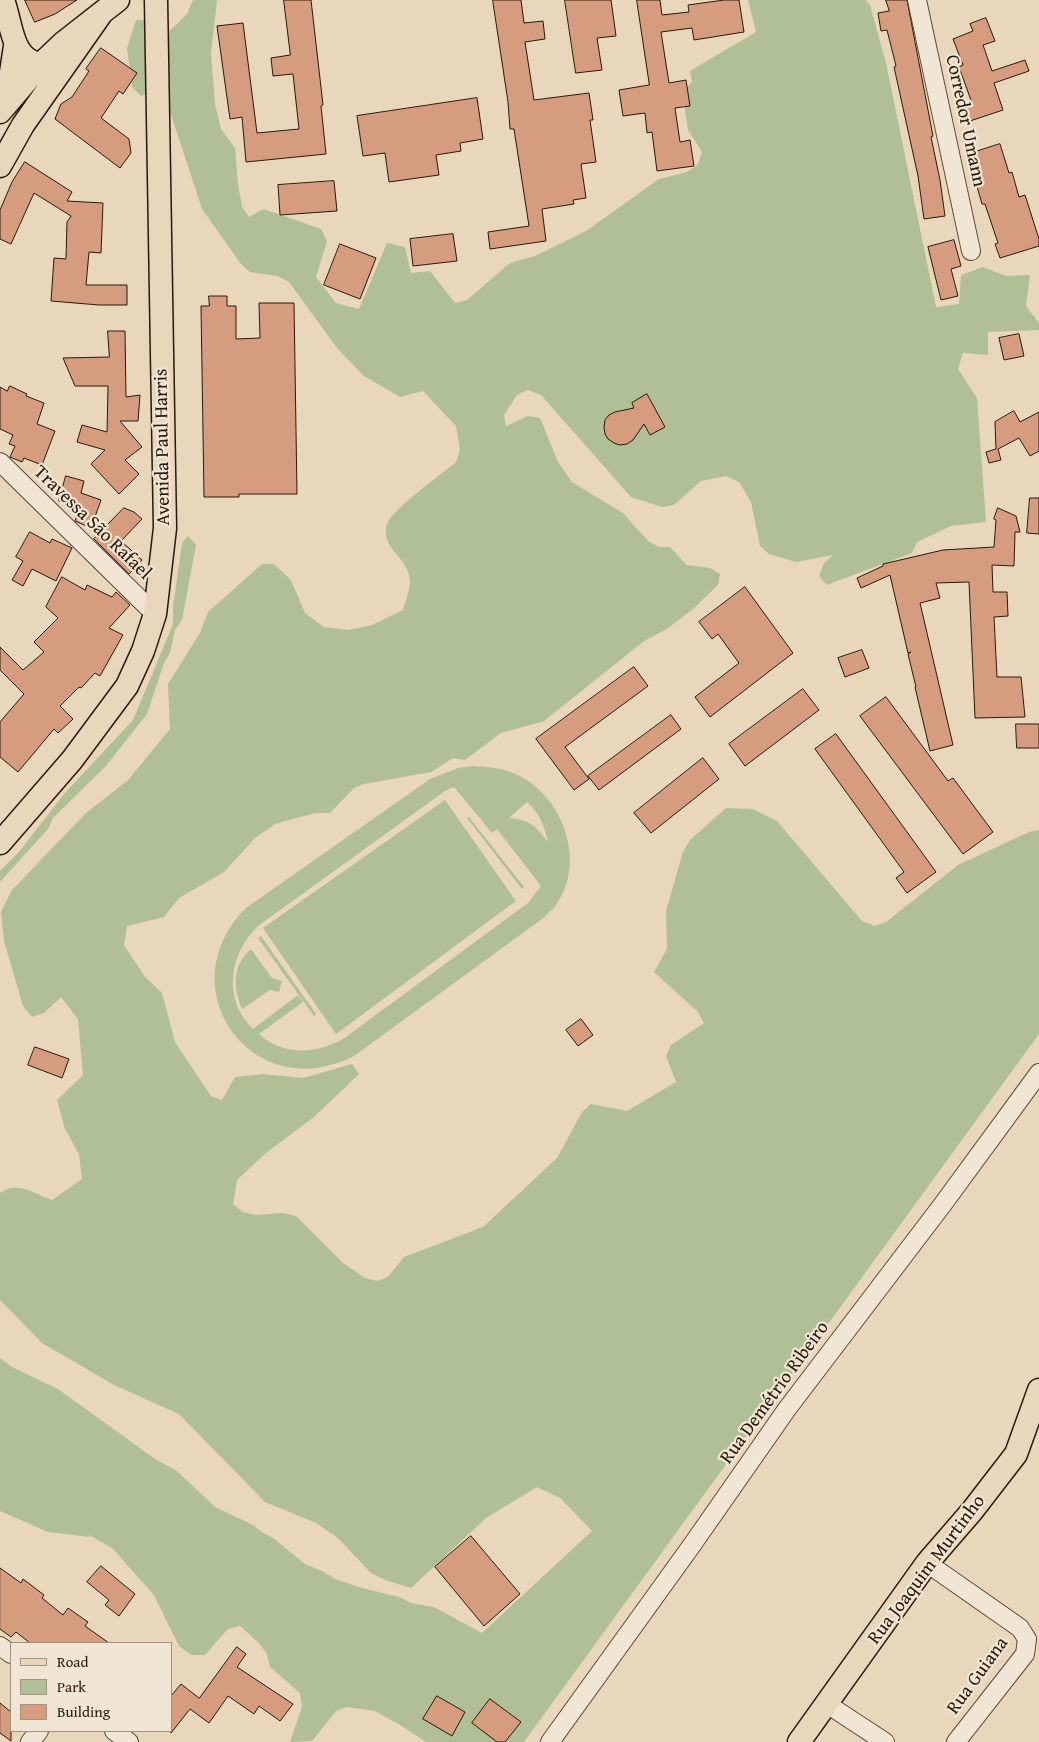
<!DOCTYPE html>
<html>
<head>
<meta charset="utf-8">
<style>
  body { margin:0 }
  #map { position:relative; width:1039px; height:1742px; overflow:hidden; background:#e9d7bc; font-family:"Gentium Book Plus",serif }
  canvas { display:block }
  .legend { position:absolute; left:10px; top:1642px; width:162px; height:90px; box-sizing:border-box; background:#f1e5d3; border:1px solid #a19382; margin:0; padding:6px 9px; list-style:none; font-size:15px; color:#2a1808 }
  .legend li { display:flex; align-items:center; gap:10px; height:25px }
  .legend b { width:25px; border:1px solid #a19382 }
</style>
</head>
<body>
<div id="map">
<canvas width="1039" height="1742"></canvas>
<ul class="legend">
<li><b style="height:6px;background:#e9d7bc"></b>Road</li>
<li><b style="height:14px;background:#b0bf96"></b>Park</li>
<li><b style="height:14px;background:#d59c80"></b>Building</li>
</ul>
</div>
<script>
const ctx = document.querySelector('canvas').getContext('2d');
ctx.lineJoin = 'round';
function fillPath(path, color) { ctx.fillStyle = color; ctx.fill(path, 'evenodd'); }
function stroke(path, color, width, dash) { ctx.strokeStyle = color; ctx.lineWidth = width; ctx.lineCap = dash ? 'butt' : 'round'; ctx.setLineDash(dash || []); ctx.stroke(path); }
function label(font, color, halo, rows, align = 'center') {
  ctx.font = font + ' "Gentium Book Plus",serif'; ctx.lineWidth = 4.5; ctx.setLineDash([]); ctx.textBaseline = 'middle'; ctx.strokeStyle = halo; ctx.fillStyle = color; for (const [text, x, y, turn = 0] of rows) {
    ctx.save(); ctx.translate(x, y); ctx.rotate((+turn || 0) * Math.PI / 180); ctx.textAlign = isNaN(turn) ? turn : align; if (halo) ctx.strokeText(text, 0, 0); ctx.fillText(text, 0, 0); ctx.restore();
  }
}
fillPath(new Path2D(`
  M193 0H217L211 53 215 104 221 129 235 148 238 184 242 207 249 217 264 209 321 229 327 241 316 277 336 303 359 309 387 243 405 247 411 273 430 271 455 303 467 300 510 263 535 256 586 231 659 179 687 172 698 164 702 152 688 130 684 104 683 91 692 82 690 71 756 32 748 0H865L870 5 886 63 936 307 959 304 961 275 983 267 1006 276 1030 275 1026 306 1039 323V330L988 332V355L963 353 958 369 977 398 986 522 951 526 917 542 912 553 827 585 819 576 824 563 833 555 796 562 769 554 760 546 751 502 739 482 726 476 701 481 674 505 662 507 631 497 541 395 528 390 517 395 504 415 506 426 528 416 540 418 558 462 572 482 623 513 648 541 659 547H670L687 565 710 568 720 574 718 585 693 609 667 629 644 641 544 721 501 733 465 760 453 758 431 772 364 784 354 788 330 813H315L275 824 255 838 224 872 179 898 164 917 127 926 124 945 145 977 162 993 175 1042 211 1096 222 1100 235 1077 263 1074 303 1078 352 1064 359 1074 314 1117 266 1153 237 1180 233 1204 243 1212 256 1215 283 1213 296 1216 343 1263 365 1278 377 1281 388 1277 404 1257 483 1227 557 1158 582 1112 591 1104 627 1111 676 1082 666 1056 671 1045 704 1023 698 1012 654 972 667 949 666 911 683 852 690 840 726 808 753 809 777 821 862 921 875 926 886 922 958 865 1029 832 1039 830V1034L524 1742H426L400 1725 375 1711 347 1707 336 1711 312 1741 290 1742 302 1707 300 1693 270 1667 267 1654 259 1643 240 1626 228 1629 205 1655H191L179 1646 154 1595 112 1548 89 1535 90 1537 48 1532 0 1511V1358L12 1367 58 1389 155 1459 177 1471 215 1507 253 1525 262 1532 273 1538 305 1564 322 1571 335 1579 362 1588 399 1597 411 1603 434 1607 482 1633 592 1531 560 1498 537 1487 486 1518 411 1588 385 1580 371 1573 338 1538 316 1523 265 1502 179 1414 114 1385 42 1343 0 1300V1193C16 1180 35 1194 52 1200L82 1179 79 1154 65 1129 57 1100 83 1075 78 1019 61 997 44 1013 32 1017 23 1006 4 941 1 912 12 890 86 813 128 780 170 729 168 684 200 633 208 612 262 564H274L291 580 305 613 324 627 348 630 372 625 403 610C406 598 413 584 408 572 402 554 381 547 387 524 392 509 442 474 456 462L460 450 456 426 423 391 400 397 364 376 337 348 289 282 277 276 250 272 241 264 202 209 161 84 155 91 141 96 132 87 127 48 136 20H149L160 40 187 14Z
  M188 536 196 545 182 620 175 630 170 653 164 663 147 714 105 767 53 818 48 829 0 882V871L18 853 64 794 133 720 173 624V607L182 543Z
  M473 766C489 767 503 768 518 775 563 797 587 862 556 905 552 910 547 914 542 919L354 1056C253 1108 166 988 246 908L430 779 458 768ZM454 787 492 833 497 829 541 886 528 903 343 1039C316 1054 283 1056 259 1034L303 1002 298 995 253 1029C222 999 229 954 258 926L445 791ZM527 802C539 812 545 827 548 842 535 826 531 820 509 818Z
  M445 800 516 901 336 1034 263 928Z
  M469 817 524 887 522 889 467 818Z
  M261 936 316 1014 314 1016 258 938Z
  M251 949 272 978 282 981 279 992 270 990 242 1009C233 987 232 966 251 949Z`), '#b0bf96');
const building = new Path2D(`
  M25 0H77L55 14 35 22Z
  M284 0H311L323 105 321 106 326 154 246 162 242 117 230 119 217 26 243 23 257 133 299 129 293 74 273 76 271 58 290 55Z
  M493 0H521L524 23 543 21 545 39 525 42 534 100 589 93 593 120H590L596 162 581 164 586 198 573 200 574 204 542 209 546 241 490 249 488 232 529 226 514 129H510L508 102Z
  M565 0H611L616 36 597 38 602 70 576 73Z
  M637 0H660L662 15 689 12 688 5 724 0H739L744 32 694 40 692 28 661 32 669 83 686 80 690 106 675 108 680 142 690 140 694 166 657 171 652 132 647 133 645 113 623 116 619 90 649 85Z
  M886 0H907L933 136 931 137 940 180 945 216 924 219 918 176 894 67 896 66 887 30 881 31 878 13 889 11Z
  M986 18 995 41 983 45 992 71 1025 60 1029 71 994 83 1003 110 967 122 962 107 972 103 959 67 963 65 953 39 973 31 970 24Z
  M101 48 137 73 123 94 119 91 101 118 129 139 131 153 120 168 55 119 61 104 72 97 89 71 86 69Z
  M477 98 483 139 460 143 461 151 436 155 439 175 389 182 385 153 363 156 357 116Z
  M1000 144 1009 173 1012 172 1019 197 1025 195 1039 239V246L1000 258 995 244 998 243 985 204H982L976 183 978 182 969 154Z
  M25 162 72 192 67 201 103 203 101 253 89 252 86 285H127V305H99L51 301 54 258 66 259 67 222 71 216 34 193 11 244 0 239V210L12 182Z
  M334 181 337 211 280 215 278 185Z
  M453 234 457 261 413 266 410 239Z
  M954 240 961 266 951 269 958 296 941 300 928 247Z
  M340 244 376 258 360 299 324 285Z
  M209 296H227V306H236V339L260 338 259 303H294L297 494H239V497H204L201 306H209Z
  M108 331H125L126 397 140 395 138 421H120L142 447 125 460 139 474 119 494 91 464 105 450 77 442 82 425 107 432 108 386H75L63 358 109 357Z
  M1019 334 1024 356 1004 360 999 338Z
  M10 386 27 394 26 396 44 403 37 424 55 431 42 465 24 458 22 462 10 457 15 446 9 444 13 435 0 429V387L7 391Z
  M647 394 665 427 650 435 644 424 633 440 627 444 620 445 614 443 608 439 605 434 604 427 605 420 609 415 615 412 634 408 632 403Z
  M1014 411 1020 422 1039 412V451L1030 456 1019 438 998 449 1001 460 989 463 986 452 996 449 995 422Z
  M66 476 84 481 81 493 101 500 91 528 75 521 80 507 59 501Z
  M1030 498H1039V534L1027 533Z
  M124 508 134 512 142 519 121 541 142 560 129 574 94 539Z
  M998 508 1016 516 1020 532H1015L1014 566 992 565 993 592H1007L1008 616 994 617 997 677H1021L1025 717 975 718 969 582 936 583 940 598 920 603 953 745 930 751 915 687H916L908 654 911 652 908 653 890 575 861 588 857 578 883 566V564L943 550 994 547 996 520 994 519Z
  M30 532 50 543 52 539 72 548 56 581 32 569 23 586 12 580 23 561 16 557Z
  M62 577 85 590 87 585 112 597 116 592 130 605 109 628 123 635 100 676 95 673 81 688 79 687 60 706 73 719 58 733 54 729 18 772 0 757V722L24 694 0 670V647L23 670 44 652 34 642 58 618 46 607Z
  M745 587 793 653 710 717 695 697 739 663 718 634 712 639 699 622Z
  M862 650 869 668 845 677 838 658Z
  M634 667 648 686 565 747 589 779 574 790 536 739Z
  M803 689 819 710 745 766 729 744Z
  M886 697 948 781 953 778 993 832 963 854 860 716Z
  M671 715 681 729 599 790 588 776Z
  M1016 724H1039V748H1017Z
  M836 734 936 872 907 893 896 878 904 872 815 749Z
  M703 758 719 779 651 833 634 813Z
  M581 1019 593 1035 578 1046 566 1030Z
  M35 1047 69 1059 62 1078 28 1065Z
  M471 1536 520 1594 484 1626 435 1567Z
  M101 1566 135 1594 119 1616 105 1605 109 1600 87 1582Z
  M0 1568 21 1583 23 1579 44 1595 42 1598 63 1615 68 1608 88 1622 85 1626 109 1643H30L16 1632 11 1637 0 1629Z
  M237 1647 246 1654 237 1667 293 1704 280 1721 259 1706 254 1714 228 1696 209 1723 190 1709 171 1733V1696L181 1684 199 1698Z
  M437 1696 465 1712 452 1736 423 1719Z
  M490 1699 521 1722 505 1742H497L472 1723Z
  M0 1703 11 1712V1741L0 1733Z`);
fillPath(building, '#d59c80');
stroke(building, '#2a1808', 1);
const minor = new Path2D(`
  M917 0 971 251
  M0 462 155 614
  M927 1563 1020 1628 1027 1639 1025 1654 956 1742
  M0 1646 11 1654
  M827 1704 885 1742
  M114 1731 129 1742
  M30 1742 39 1731
  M550 1742 692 1545 787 1409 943 1204 1039 1073`);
const major = new Path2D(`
  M3 0C12 23 11 61 41 64
  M6 105 15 46
  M0 112 41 64 63 43 118 0
  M0 166 23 125 101 14
  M0 843 72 760 127 686 143 651 155 614 165 528 156 0
  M799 1742 927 1563 972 1511 1016 1454 1039 1390`);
stroke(minor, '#5a4835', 20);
stroke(major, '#2a1808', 25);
stroke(minor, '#f1e5d3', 18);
stroke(major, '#e9d7bc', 22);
label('19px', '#2a1808', '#f1e5d3', [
  ["Corredor Umann",965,121,78],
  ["Avenida Paul Harris",163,447,-91],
  ["Travessa São Rafael",92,523,44],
  ["Rua Demétrio Ribeiro",775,1393,-54],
  ["Rua Joaquim Murtinho",927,1570,-53],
  ["Rua Guiana",978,1676,-54]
]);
</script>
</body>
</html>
